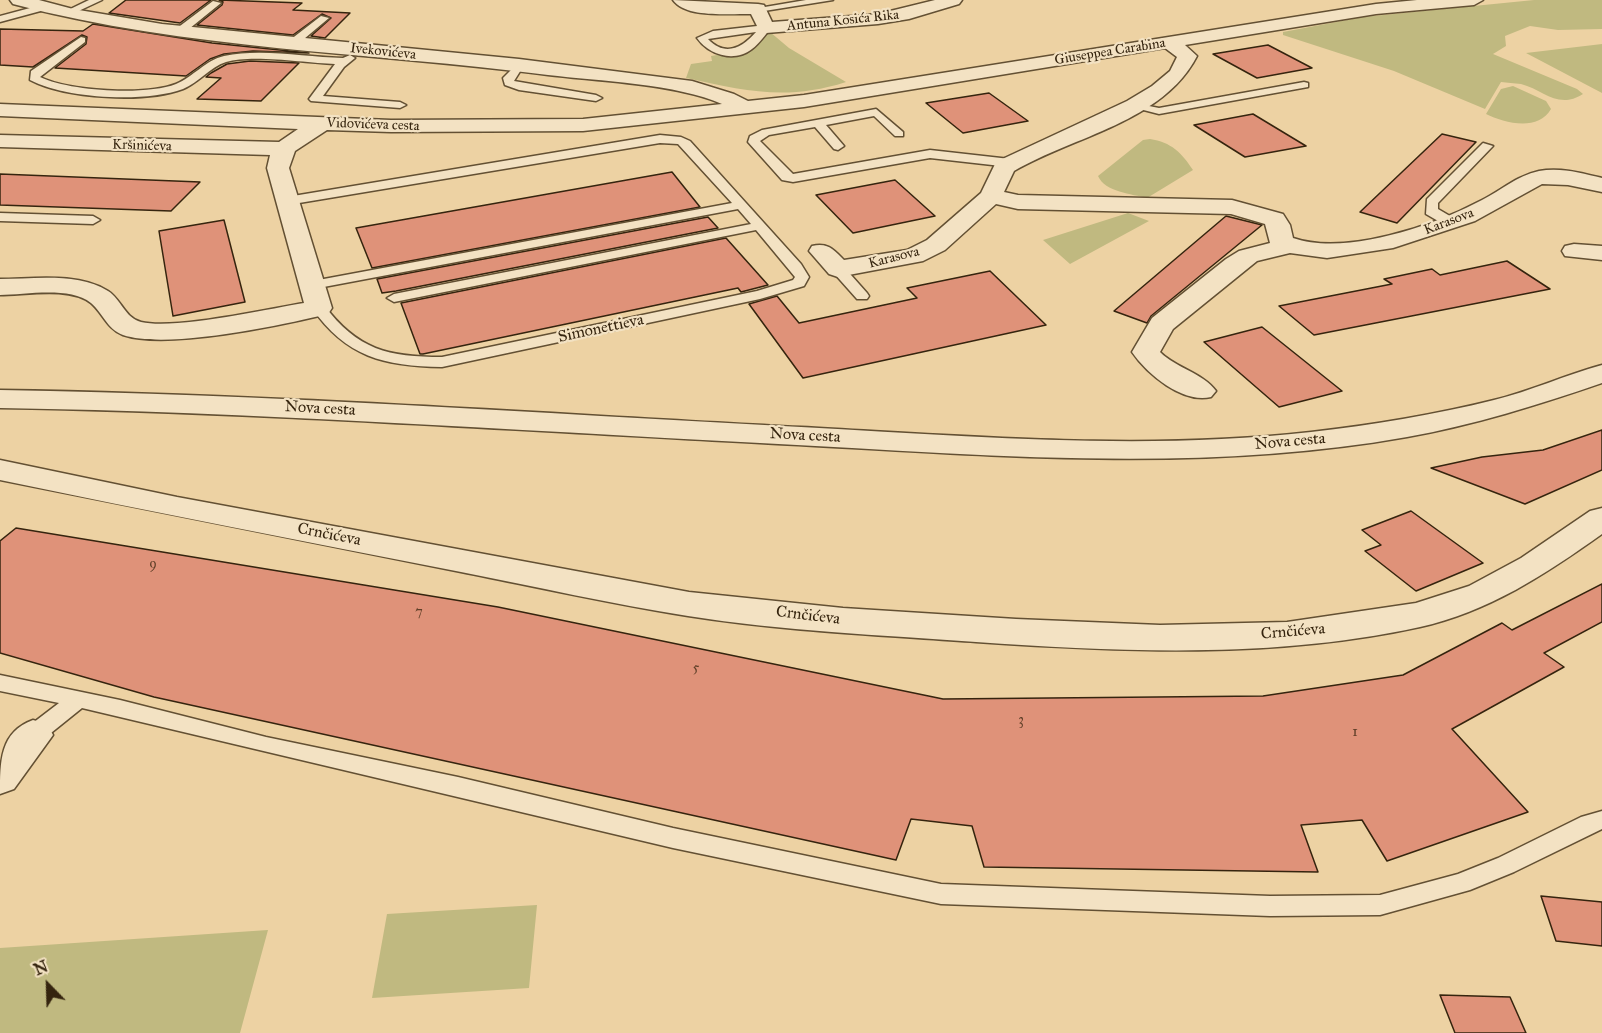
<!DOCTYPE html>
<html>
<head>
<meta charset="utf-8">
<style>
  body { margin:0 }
  #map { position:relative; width:1602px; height:1033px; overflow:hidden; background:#edd2a3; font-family:"IM FELL Great Primer",serif }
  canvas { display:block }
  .north { position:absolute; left:18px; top:955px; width:60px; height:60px; -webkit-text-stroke:4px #f3e2c3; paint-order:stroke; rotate:337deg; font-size:16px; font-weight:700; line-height:24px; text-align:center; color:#35240e }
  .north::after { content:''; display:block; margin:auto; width:21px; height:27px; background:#35240e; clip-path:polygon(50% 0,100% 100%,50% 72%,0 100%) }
</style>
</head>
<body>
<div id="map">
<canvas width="1602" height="1033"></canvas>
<div class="north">N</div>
</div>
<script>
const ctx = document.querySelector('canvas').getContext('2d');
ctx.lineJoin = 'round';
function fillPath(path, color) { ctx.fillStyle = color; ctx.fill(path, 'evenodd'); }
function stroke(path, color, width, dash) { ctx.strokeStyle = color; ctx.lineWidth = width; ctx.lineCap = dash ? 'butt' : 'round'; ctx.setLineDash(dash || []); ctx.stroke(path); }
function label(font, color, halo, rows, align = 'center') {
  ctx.font = font + ' "IM FELL Great Primer",serif'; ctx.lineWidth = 4.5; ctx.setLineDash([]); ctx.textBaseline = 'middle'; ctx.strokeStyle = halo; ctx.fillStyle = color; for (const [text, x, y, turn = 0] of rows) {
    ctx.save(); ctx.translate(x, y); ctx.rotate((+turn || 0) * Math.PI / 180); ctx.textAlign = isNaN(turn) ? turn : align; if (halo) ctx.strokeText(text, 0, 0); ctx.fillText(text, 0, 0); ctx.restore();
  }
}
fillPath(new Path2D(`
  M1534 0H1602V29L1558 30 1530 26 1505 36 1506 46 1493 54 1577 89 1583 94C1558 110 1544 90 1521 84 1514 83 1507 83 1501 82L1485 109 1394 71 1283 35V32L1363 17Z
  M770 32 789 48 846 82C787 101 745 91 686 78L691 64 712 61 711 56 741 51Z
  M1602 44V93L1526 53Z
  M1513 86 1546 101 1551 109C1538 132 1504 123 1486 114L1501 89Z
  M1150 139C1171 142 1182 153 1193 170L1147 198C1132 194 1105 192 1098 176L1143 140Z
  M1128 213 1149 221 1070 264 1043 240Z
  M537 905 529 988 372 998 387 914Z
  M268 930 240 1033H0V948Z`), '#c0b980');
const building = new Path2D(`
  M126 0H211L180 23 109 13Z
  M219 0 302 3 293 10 350 13 325 38 311 36 331 18 322 14 293 35 197 25 222 5 223 2Z
  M93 24 212 43 309 53 253 51 224 54 210 59 186 76 55 68 86 44 87 37 82 35 33 67 0 65V29L83 31Z
  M1268 45 1312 68 1257 78 1213 54Z
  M250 61 299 63 261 101 197 99 221 78 206 77 211 73 227 64Z
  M989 93 1028 121 963 133 926 103Z
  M1253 114 1306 146 1245 157 1194 125Z
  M1442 134 1476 142 1397 223 1360 212Z
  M672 172 700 207 372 268 356 228Z
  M0 174 200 182 171 211 0 205Z
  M895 180 935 216 853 233 816 195Z
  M1226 216 1262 225 1151 316 1147 323 1114 311Z
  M708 217 718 228 396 291 382 293 377 279Z
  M224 220 245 302 173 316 159 231Z
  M726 238 768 285 741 292 738 288 423 354H420L401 303Z
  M1507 261 1550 289 1314 335 1279 306 1392 284 1384 279 1432 269 1440 275Z
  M990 271 1046 325 803 378 749 304 777 296 799 323 917 298 907 288Z
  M1262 327 1342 391 1279 407 1204 342Z
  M1602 430V470L1525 504 1431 468 1482 457 1543 450Z
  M1411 511 1483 563 1416 591 1365 551 1381 545 1362 530Z
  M16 528 498 607 943 699 1263 696 1403 675 1502 623 1512 630 1602 584V622L1544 653 1564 667 1452 729 1528 812 1387 861 1362 820 1301 825 1318 872 984 867 972 826 911 819 896 860 154 697 0 653V541Z
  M1541 896 1602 902V946L1556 941Z
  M1440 995 1510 997 1526 1033H1455Z`);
fillPath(building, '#df9279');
stroke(building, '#35240e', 1.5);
const service = new Path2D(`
  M89 0H102L70 15 62 13Z
  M806 0H833L758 12 753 9Z
  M213 1 221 3 184 33H176V29Z
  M45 4 50 7 48 9 0 22V16Z
  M321 16 329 18 298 44H290V40Z
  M766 25 771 28C765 35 759 44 752 49 734 63 709 55 697 38L713 31ZM756 32C742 48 725 57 708 39Z
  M81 37 85 38V42L40 77C69 91 145 96 176 84 193 77 206 60 224 56 261 48 305 57 343 58L350 55 355 58 344 67 323 96 400 102 406 105 400 108 311 101 309 99 335 64C306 63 252 54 226 62 210 67 198 83 183 89 145 103 66 99 30 80L31 71Z
  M519 62 524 65 514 81 596 95 602 98 596 101 519 90 505 85 503 78Z
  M1304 82 1308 83V87L1159 114 1128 106 1134 103 1159 108Z
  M876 109 903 132V136H895L874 116 826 125 844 146 838 150 834 149 815 127 769 135 760 141 793 174 930 150 1010 159 1016 163 1010 167 930 158 793 182 782 180 748 142 750 136 762 130Z
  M660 135 681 137 690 141 801 264 809 277 804 286 760 299 442 367C384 366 346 357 312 308L314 305H324C357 350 389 357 442 357L757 291 793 280 795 277 756 230 394 302 387 298 394 294 751 224 738 209 313 289 306 285 313 281 732 203 678 144 660 143 287 205 281 201 287 197Z
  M1483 143 1493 146 1438 203V209L1455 219V225H1445L1426 214 1427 199Z
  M0 213 93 216 100 220 93 224 0 221Z
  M838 265 843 266 867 293 869 296 867 299H857L833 272V266Z
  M0 675 120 700 266 737 458 777 673 828 941 884 1270 896 1380 895 1458 874 1498 858 1581 817 1602 811V829L1514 872 1470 890 1380 915 1270 916 941 904 673 848 82 708 41 741 33 743 25 741 22 735 25 729 59 703 0 691Z`);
const minor = new Path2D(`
  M10 0H39L73 9 162 24 519 59 692 81 734 94 748 101 804 95 1376 4 1417 0H1483L1474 5 1376 14 1185 45 1197 56C1163 122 1074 136 1014 171L1004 192 1018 195 1232 200 1283 214 1290 225 1293 238C1346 256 1433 226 1482 200 1502 190 1516 176 1539 171 1560 167 1582 173 1602 178V192L1568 185 1542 184 1475 221 1393 248 1327 258 1290 253 1257 261 1173 329 1160 352C1176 368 1203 373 1216 391L1211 397C1183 404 1147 374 1132 352L1152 318 1226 259 1239 251 1270 243 1265 224 1231 214 1018 209 996 204 945 250 923 261 838 277 829 274 809 251 812 246C828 242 834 250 844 260L907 250 927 240 981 193 996 162 1127 101 1152 86 1170 71 1177 57 1165 48 804 107 583 131 391 132 327 130 295 151 289 168 332 308 328 314C282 325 167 350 123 335 107 329 103 313 91 303 69 286 26 295 0 295V279C33 279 78 272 108 291 121 299 125 318 141 322 175 330 267 309 304 303L267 168 270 155 0 147V135L279 142 298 129 0 116V104L391 120 583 119 722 104C678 84 598 81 548 75 370 52 187 50 13 4Z
  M673 0 758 4 764 5 772 22 878 14 935 0H962L959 4 909 19 878 24 766 33 760 32 751 14C730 13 687 19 673 0Z
  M1574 244 1602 246V260L1565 256 1562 251 1565 246Z
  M0 460 177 497 689 592 843 608 1016 619 1160 625 1287 622 1416 603 1469 586 1521 558 1590 511 1602 508V534C1546 574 1488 612 1420 627 1274 659 1123 652 976 642 880 635 783 631 688 616 612 604 537 587 461 572 307 542 153 512 0 480Z
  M33 720 47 724 53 735 14 789 0 794C0 761 0 732 33 720Z`);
const tertiary = new Path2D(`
  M1602 365V383C1538 405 1474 425 1407 437 1194 475 975 454 760 443 507 430 254 412 0 408V390C267 394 534 413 801 427 970 436 1142 451 1311 432 1372 425 1434 415 1494 400 1531 391 1565 375 1602 365Z`);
stroke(service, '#635033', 3);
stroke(minor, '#635033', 3);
stroke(tertiary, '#635033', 3);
fillPath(service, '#f3e2c3');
fillPath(minor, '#f3e2c3');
fillPath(tertiary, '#f3e2c3');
label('14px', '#35240e', '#f3e2c3', [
  ["Antuna Kosića Rika",843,21,-6],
  ["Ivekovićeva",383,52,6],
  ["Giuseppea Carabina",1110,52,-9],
  ["Vidovićeva cesta",373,125,2],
  ["Kršinićeva",142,146,2],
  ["Karasova",1449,222,-21],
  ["Karasova",894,258,-14]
]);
label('14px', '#604029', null, [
  ["9",153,565],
  ["7",419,613],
  ["5",696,669],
  ["3",1021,721],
  ["1",1355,733]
]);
label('16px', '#35240e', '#f3e2c3', [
  ["Simonettieva",601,329,-12],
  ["Nova cesta",320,409,3],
  ["Nova cesta",805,436,3],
  ["Nova cesta",1290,442,-5],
  ["Crnčićeva",329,535,11],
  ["Crnčićeva",808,616,7],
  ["Crnčićeva",1293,632,-5]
]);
</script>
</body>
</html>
